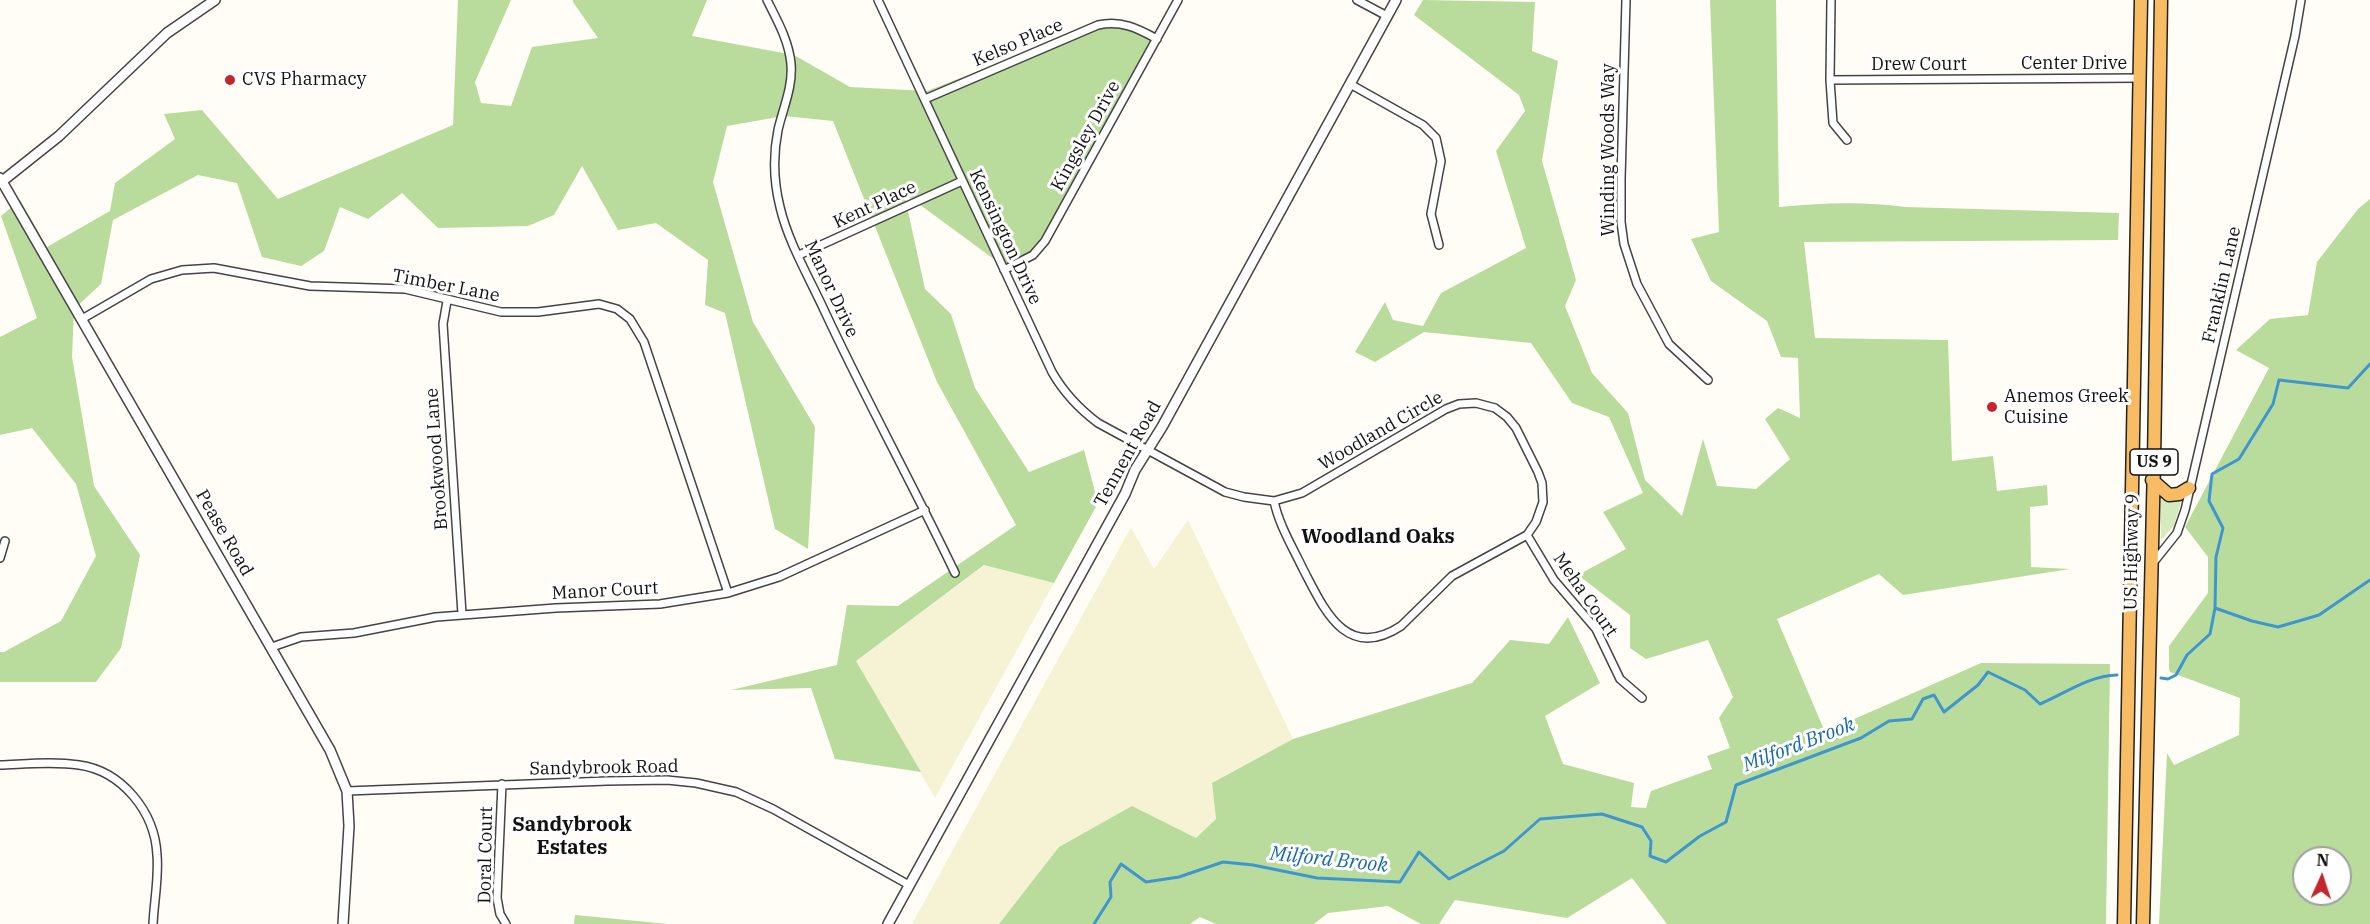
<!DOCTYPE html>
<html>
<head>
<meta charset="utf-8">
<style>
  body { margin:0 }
  #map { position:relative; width:2370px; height:924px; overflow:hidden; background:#fffdf5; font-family:"IBM Plex Serif",serif }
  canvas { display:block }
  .north { position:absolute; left:2292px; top:846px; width:60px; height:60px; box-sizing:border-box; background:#fff; border:2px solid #a0a0a0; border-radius:50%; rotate:3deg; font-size:16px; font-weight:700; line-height:24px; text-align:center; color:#111 }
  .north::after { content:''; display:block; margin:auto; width:21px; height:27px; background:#c4262e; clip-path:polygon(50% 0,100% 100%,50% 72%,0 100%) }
</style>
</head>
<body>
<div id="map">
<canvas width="2370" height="924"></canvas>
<div class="north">N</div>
</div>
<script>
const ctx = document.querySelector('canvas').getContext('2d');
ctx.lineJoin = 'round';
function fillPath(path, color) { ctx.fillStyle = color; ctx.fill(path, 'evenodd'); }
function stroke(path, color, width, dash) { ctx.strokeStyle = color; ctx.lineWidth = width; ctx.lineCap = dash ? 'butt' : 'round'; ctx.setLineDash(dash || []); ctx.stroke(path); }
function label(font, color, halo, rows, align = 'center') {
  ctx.font = font + ' "IBM Plex Serif",serif'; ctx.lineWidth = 6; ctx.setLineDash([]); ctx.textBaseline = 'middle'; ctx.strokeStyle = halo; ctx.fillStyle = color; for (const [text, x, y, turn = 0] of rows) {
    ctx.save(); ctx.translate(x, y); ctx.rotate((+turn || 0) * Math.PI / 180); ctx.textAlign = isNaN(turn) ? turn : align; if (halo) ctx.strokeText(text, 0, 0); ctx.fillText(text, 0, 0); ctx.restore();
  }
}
fillPath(new Path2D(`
  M1188 520 1293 739 1212 783 1216 819 1196 838 1028 888 999 924H912L1131 527 1154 569Z
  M985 565 1054 583 935 798 856 661Z`), '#f6f3d4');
fillPath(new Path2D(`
  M2160 495 2182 498 2174 526 2161 540Z`), '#d5ebbd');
fillPath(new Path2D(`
  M458 0H511L475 82 481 103 511 106 532 47 598 38 573 2V0H707L692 36 794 55 850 87 927 91 1109 20 1160 33 1031 256 1006 268 904 193 925 289 951 314 975 388 1029 472 1084 450 1098 503 1054 583 984 565 856 661 921 772 835 759 811 688 731 690 837 665 847 605 898 606 1016 525 937 382 833 121 784 116 727 126 713 182 753 322 815 427 808 549 775 529 725 313 705 305 708 260 656 223 618 230 582 166 554 215 528 226 438 228 402 193 368 219 340 207 324 251 301 266 262 257 237 183 198 175 113 220 101 284 74 309 72 357 94 486 140 555 121 648 96 682H0V652H4L61 621 96 556 76 484 32 428 0 435V337L37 318 1 216 20 200 47 247 110 211 115 183 175 139 164 114 202 110 278 199 453 125Z
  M1423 0 1535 2 1532 51 1558 61 1542 161 1576 280 1565 306 1592 373 1628 413 1645 480 1682 516 1703 439 1717 486 1756 489 1790 459 1765 419 1778 408 1800 418 1798 358 1781 357 1767 321 1711 281 1691 239 1719 232 1710 0H1776L1779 207C1822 203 1863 201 1905 207L2119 213 2118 240 1804 242 1815 338 1948 340 1952 461 1993 456 1997 491 2047 485 2048 505 2030 507 2031 567 2070 569 1903 595 1879 574 1777 619 1825 732 1981 663 2110 664 2106 924H1667L1632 878 1567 918 1455 900 1439 924H1421L1388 906 1328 913 1314 924H1216L1200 917 1190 924H999L1059 847 1132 806 1196 838 1216 819 1212 783 1293 739 1472 683 1510 640 1549 644 1568 617 1600 683 1545 716 1563 764 1634 783 1631 807 1646 808 1651 791 1712 769 1707 756 1730 748 1719 718 1733 697 1708 640 1646 659 1630 648V615L1578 575 1626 549 1603 512 1643 493 1609 417 1572 403 1531 343 1424 332 1375 362 1355 352 1385 302 1393 320 1423 326 1441 293 1526 248 1496 151 1525 111 1519 95 1414 15Z
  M2370 199V924H2159L2167 753 2174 765 2239 735 2240 698 2170 672 2169 669V646L2208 593V557L2185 527 2269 368 2236 350 2270 319 2308 315 2317 262 2358 209ZM2304 858H2340V894H2304Z
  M575 915 668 924H574Z`), '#b9dc9c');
stroke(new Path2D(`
  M2215 608 2252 621 2278 627 2319 615 2370 580
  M2161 678 2168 679 2176 675 2187 655 2210 634 2215 608 2216 557 2223 528 2209 501 2212 474 2239 459 2273 404 2279 380 2348 388 2370 364
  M1094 924 1111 897 1110 882 1121 864 1146 882 1179 877 1223 862 1253 865 1317 878 1400 882 1419 852 1449 879 1504 851 1540 819 1602 814 1642 827 1651 841 1650 856 1666 862 1700 836 1726 822 1736 785 1861 738 1889 721 1912 719 1923 699 1934 695 1944 712 1978 685 1988 672 2025 690 2040 704C2066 693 2088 676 2117 675`), '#3f96cf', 3);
const minor = new Path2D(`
  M767 0C777 20 789 41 791 64 793 87 783 108 778 130 773 155 774 183 780 207 788 242 810 279 825 312 866 400 913 485 955 573
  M878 0 1052 372C1064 393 1078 408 1098 423L1225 492 1244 497 1274 501 1302 493 1446 409 1459 404 1476 403 1495 408 1507 417 1516 428 1538 472 1542 483 1543 502 1536 522 1527 535 1452 576 1401 626C1346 662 1324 609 1303 569 1292 546 1279 525 1274 501
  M1357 0 1387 16
  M1626 0 1621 179V222L1624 244 1637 284 1669 344 1708 380
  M1831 0 1830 80 1833 123 1847 140
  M1830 80 2140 78
  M1350 84 1423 125 1436 138 1441 161 1431 214 1439 245
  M925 99 1098 25C1121 20 1137 28 1157 39
  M799 255 962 181
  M1004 270 1033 255 1045 241 1178 0
  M447 301 443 324 462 614
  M82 319 151 279 182 270 214 268 310 286 405 289 501 312H538L599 304 617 309 630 319 644 342 728 593
  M1527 535 1554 580 1596 629 1620 679 1642 698
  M0 558 5 541
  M2153 563 2177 533 2185 510 2295 36 2301 0
  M272 647 301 637 354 633 436 617 556 608 660 604 728 593 779 577 925 510
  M0 765C26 764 53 761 79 765 122 771 155 812 157 855 159 877 154 902 153 924
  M502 784 497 898 500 914 506 924
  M347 791 607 781 667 780 696 783 736 792 773 809 909 885`);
const tertiary = new Path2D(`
  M0 178 330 750 347 791 349 826 343 924
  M0 183 59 136 167 33 215 0
  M888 924 1125 494 1135 470 1162 427 1396 0`);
const trunk = new Path2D(`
  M2152 480 2169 495 2179 494 2189 488
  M2124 924 2141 0
  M2143 924 2154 463 2161 0`);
stroke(minor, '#444', 10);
stroke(tertiary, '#444', 12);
stroke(trunk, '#222', 15);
stroke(minor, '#fff', 7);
stroke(tertiary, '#fff', 9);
stroke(trunk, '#f7bc64', 12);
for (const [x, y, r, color] of [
  [230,80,6,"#c4262e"],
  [1992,407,6,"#c4262e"]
]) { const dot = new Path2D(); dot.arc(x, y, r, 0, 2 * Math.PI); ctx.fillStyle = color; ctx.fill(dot); stroke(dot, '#fff', 2); }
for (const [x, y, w] of [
  [2154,462,48]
]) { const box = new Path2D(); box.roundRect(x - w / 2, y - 13, w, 26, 4.5); ctx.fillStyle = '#fff'; ctx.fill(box); stroke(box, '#111', 1.5); }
label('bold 16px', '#111', null, [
  ["US 9",2154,462]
]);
label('18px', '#111', '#fff', [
  ["Kelso Place",1018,43,-23],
  ["Center Drive",2074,64],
  ["Drew Court",1919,65],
  ["Kingsley Drive",1086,136,-61],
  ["Winding Woods Way",1609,150,-90],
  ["Kent Place",875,205,-25],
  ["Kensington Drive",1005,237,65],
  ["Franklin Lane",2222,285,-77],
  ["Timber Lane",446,286,11],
  ["Manor Drive",831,289,65],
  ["Woodland Circle",1381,431,-30],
  ["Tennent Road",1128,454,-61],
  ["Brookwood Lane",437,459,-94],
  ["Pease Road",224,533,60],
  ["US Highway 9",2132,552,-89],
  ["Manor Court",605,591,-3],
  ["Meha Court",1585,595,55],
  ["Sandybrook Road",604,768,-1],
  ["Doral Court",486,855,-89]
]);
label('18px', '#111', '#fff', [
  ["CVS Pharmacy",242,80],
  ["Anemos Greek",2004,397],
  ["Cuisine",2004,418]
], 'left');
label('bold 20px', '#111', '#fff', [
  ["Woodland Oaks",1378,537],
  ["Sandybrook",572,825],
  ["Estates",572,848]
]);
label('italic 20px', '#1768a6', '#fff', [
  ["Milford Brook",1799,745,-21],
  ["Milford Brook",1329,860,6]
]);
</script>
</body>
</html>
